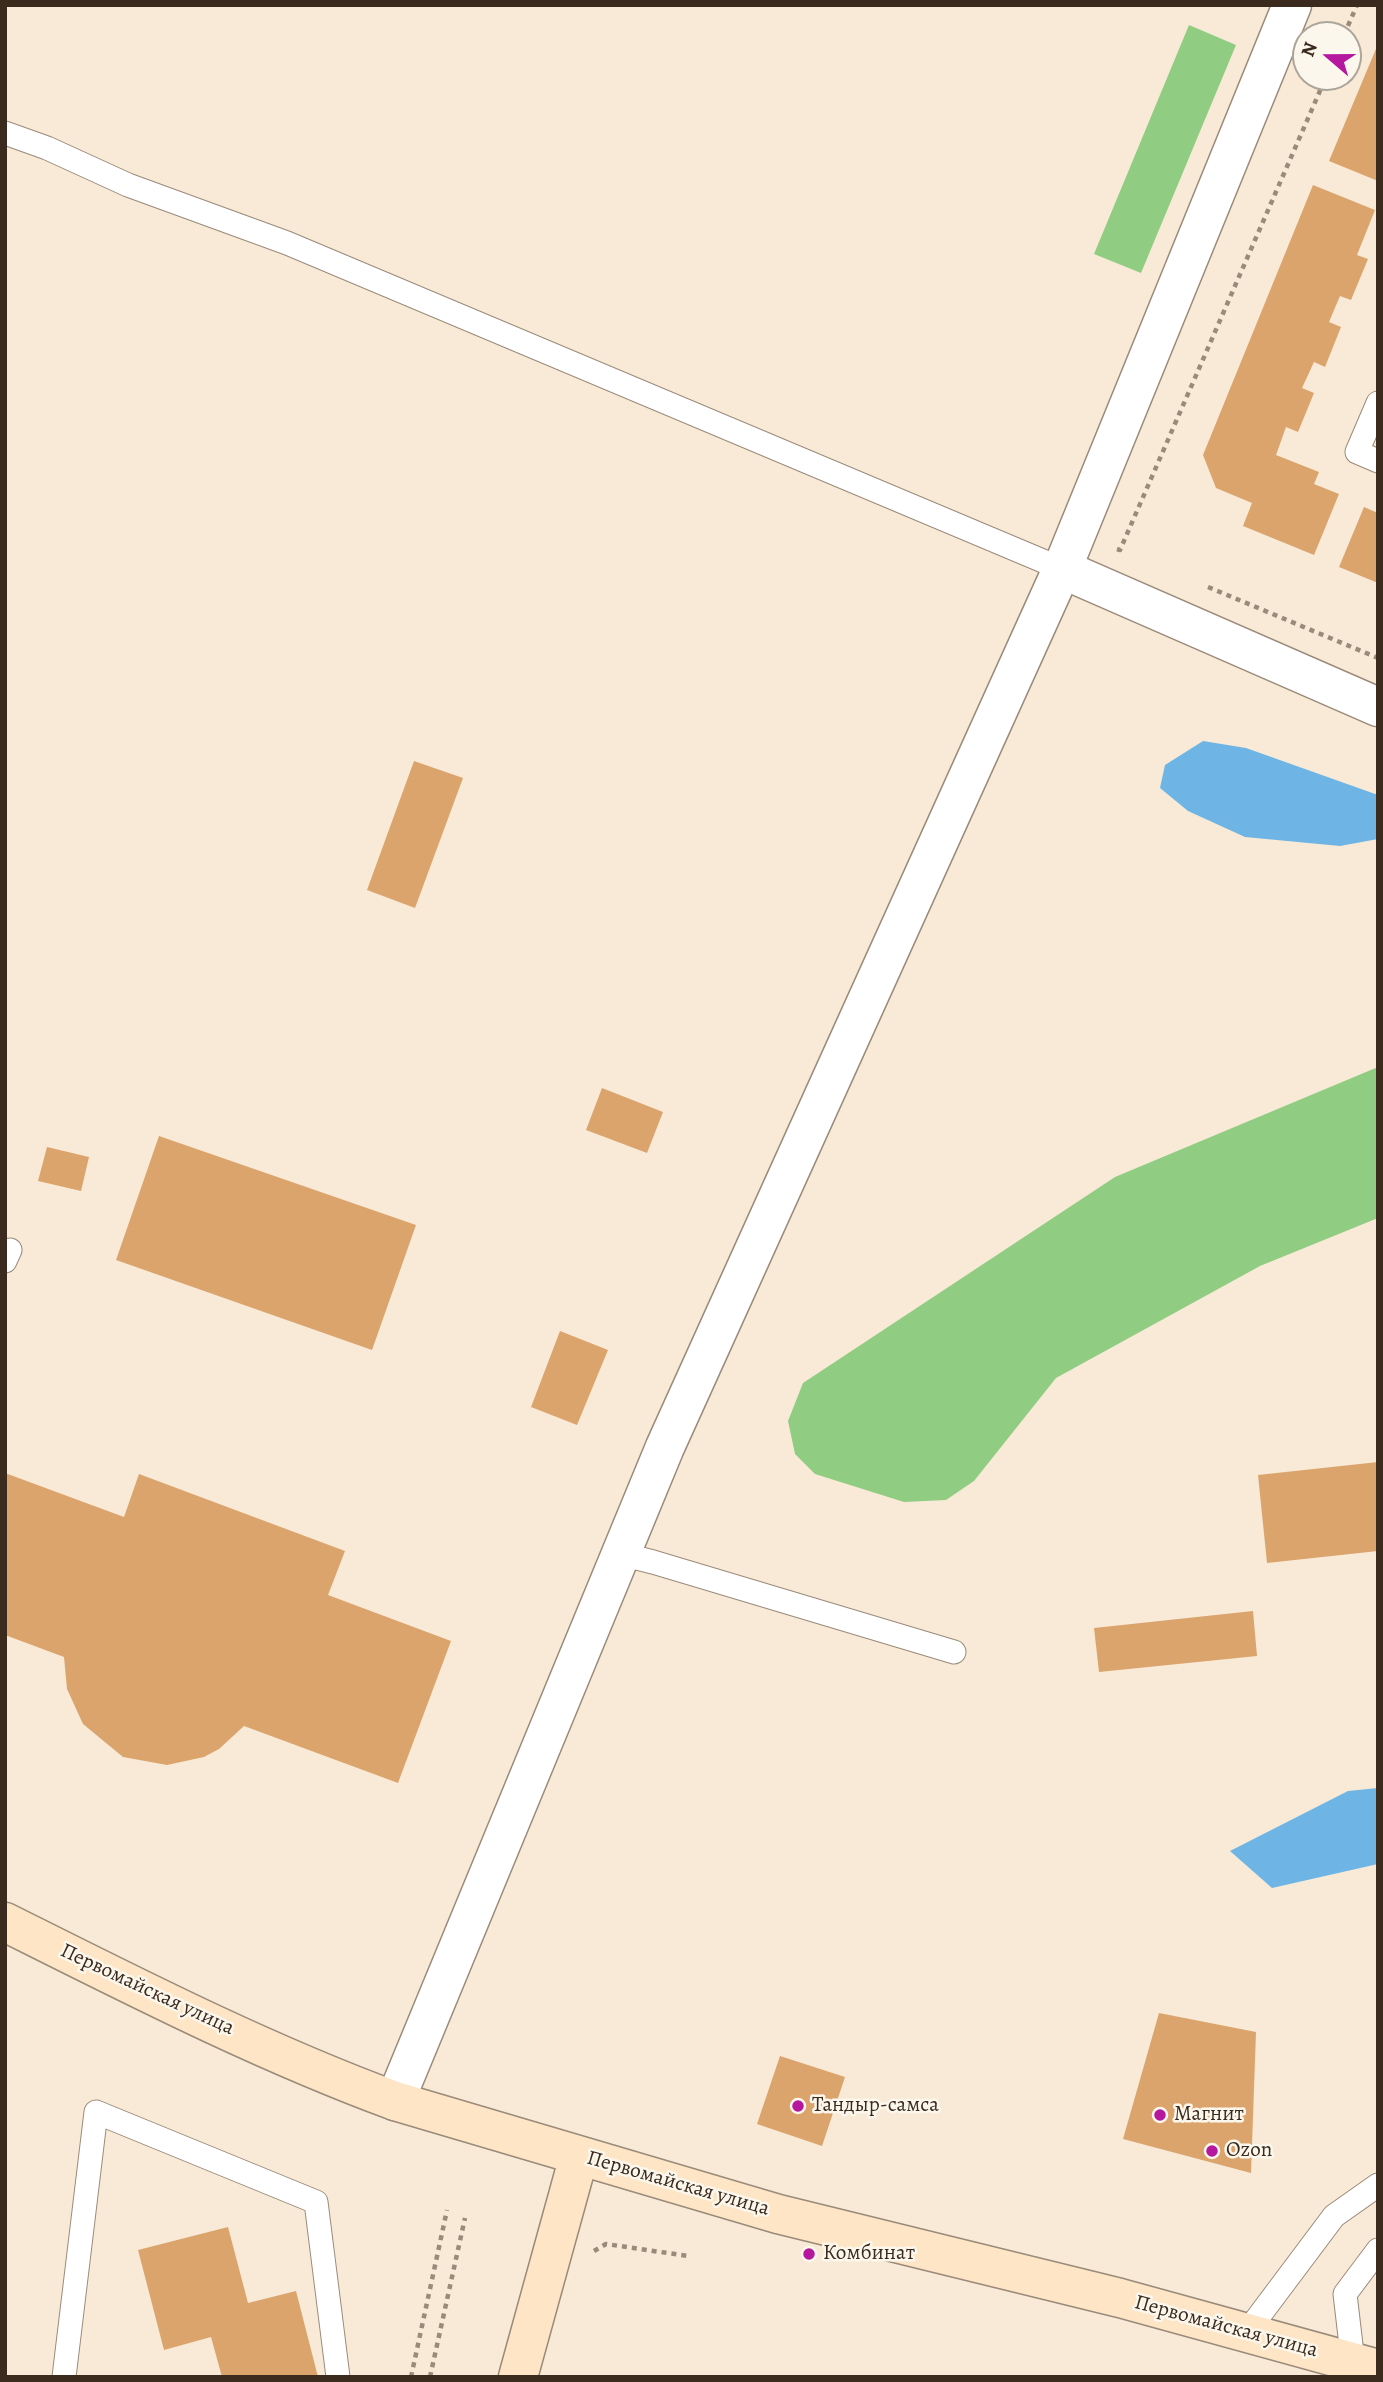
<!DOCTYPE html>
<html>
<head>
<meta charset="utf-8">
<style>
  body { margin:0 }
  #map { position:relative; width:1383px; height:2382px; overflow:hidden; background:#f8ead7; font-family:Alegreya,serif }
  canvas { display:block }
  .frame { position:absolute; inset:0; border:7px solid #3b2a1e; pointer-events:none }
  .north { position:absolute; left:1292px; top:21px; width:70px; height:70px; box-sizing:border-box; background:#fbf7ec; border:2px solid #aea59a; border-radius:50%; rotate:290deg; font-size:19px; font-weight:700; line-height:28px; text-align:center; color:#3b2a1e }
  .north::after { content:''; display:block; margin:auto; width:24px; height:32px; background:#b5179e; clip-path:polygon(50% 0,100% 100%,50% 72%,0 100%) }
</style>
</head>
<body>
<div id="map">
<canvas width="1383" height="2382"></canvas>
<div class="frame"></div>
<div class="north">N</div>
</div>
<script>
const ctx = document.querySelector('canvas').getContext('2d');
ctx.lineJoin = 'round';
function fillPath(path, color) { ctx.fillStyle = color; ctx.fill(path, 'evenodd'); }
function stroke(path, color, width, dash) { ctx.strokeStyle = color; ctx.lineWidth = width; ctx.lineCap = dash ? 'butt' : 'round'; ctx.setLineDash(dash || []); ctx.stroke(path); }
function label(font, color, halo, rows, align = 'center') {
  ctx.font = font + ' Alegreya,serif'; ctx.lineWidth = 5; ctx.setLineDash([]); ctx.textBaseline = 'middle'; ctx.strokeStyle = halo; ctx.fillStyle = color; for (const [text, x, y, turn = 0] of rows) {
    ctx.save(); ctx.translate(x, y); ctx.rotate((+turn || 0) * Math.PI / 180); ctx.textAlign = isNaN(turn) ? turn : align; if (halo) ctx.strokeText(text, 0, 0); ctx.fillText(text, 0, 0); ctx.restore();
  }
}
fillPath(new Path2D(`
  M1189 25 1236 45 1141 273 1094 254Z
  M1378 1067V1218L1260 1266 1056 1378 974 1481 946 1500 904 1502 815 1474 795 1454 788 1421 803 1383 1115 1177Z`), '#90cd83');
fillPath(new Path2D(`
  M1203 741 1246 748 1378 795V839L1340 846 1245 837 1188 811 1160 788 1165 765Z
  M1378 1788V1864L1272 1888 1230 1851 1348 1791Z`), '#6eb5e5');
fillPath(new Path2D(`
  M1378 44V181L1329 161Z
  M1313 185 1375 210 1357 255 1368 259 1351 300 1340 296 1329 322 1341 327 1325 367 1314 362 1302 388 1314 393 1298 432 1286 427 1276 455 1319 472 1314 484 1339 494 1314 555 1243 526 1252 503 1216 488 1203 455Z
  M1364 507 1378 513V583L1339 567Z
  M414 761 463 778 415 908 367 890Z
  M602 1088 663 1112 647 1153 586 1130Z
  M159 1136 416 1225 372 1350 116 1260Z
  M47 1147 89 1157 81 1191 38 1181Z
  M560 1331 608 1350 577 1425 531 1407Z
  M1378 1462V1551L1267 1563 1258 1475Z
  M5 1473 124 1517 139 1474 345 1551 328 1595 451 1641 398 1783 244 1726 219 1749 204 1757 167 1765 123 1757 83 1724 67 1689 64 1657 5 1635Z
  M1253 1611 1257 1656 1099 1672 1094 1628Z
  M1159 2013 1256 2032 1251 2173 1123 2139Z
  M780 2056 845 2077 822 2146 757 2124Z
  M228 2227 248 2303 296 2291 318 2377H222L211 2337 164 2350 138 2250Z`), '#dca46d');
const lane = new Path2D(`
  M5 133 47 148 128 185 287 243 1062 569
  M1378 403 1357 452 1378 461
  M5 1261 10 1250
  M621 1554 653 1562 954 1652
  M1247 2332 1334 2216 1378 2185
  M1353 2362 1345 2294 1378 2250
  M64 2377 96 2112 316 2202 338 2377`);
const street = new Path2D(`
  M1062 569 1378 707
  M395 2101 665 1447 1062 569 1292 5`);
const secondary = new Path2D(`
  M5 1922C133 1986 262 2052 395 2101L778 2214 1120 2298 1378 2369
  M518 2377 579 2156`);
stroke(lane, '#9a8a7a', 25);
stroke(street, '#9a8a7a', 41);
stroke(secondary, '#9a8a7a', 41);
stroke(new Path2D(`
  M1344 35 1357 5
  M1117 549 1120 550 1326 77
  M1208 587 1378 658
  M594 2251 606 2244 688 2256
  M411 2377 447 2210
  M430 2377 465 2218`), '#9a8a7a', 4.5, [5, 5]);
stroke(lane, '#fff', 23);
stroke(street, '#fff', 38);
stroke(secondary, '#fde5c5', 38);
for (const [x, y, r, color] of [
  [798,2106,7,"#b5179e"],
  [1160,2115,7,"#b5179e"],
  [1212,2151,7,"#b5179e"],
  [809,2254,7,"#b5179e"]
]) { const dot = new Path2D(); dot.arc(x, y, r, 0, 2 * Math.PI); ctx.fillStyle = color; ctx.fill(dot); stroke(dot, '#fbf7ec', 2.5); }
label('21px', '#3b2a1e', '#fbf7ec', [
  ["Первомайская улица",147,1990,25],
  ["Первомайская улица",678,2184,16],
  ["Первомайская улица",1226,2327,15]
]);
label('21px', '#3b2a1e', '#fbf7ec', [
  ["Тандыр-самса",812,2106],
  ["Магнит",1174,2115],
  ["Ozon",1226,2151],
  ["Комбинат",823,2254]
], 'left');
</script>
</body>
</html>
